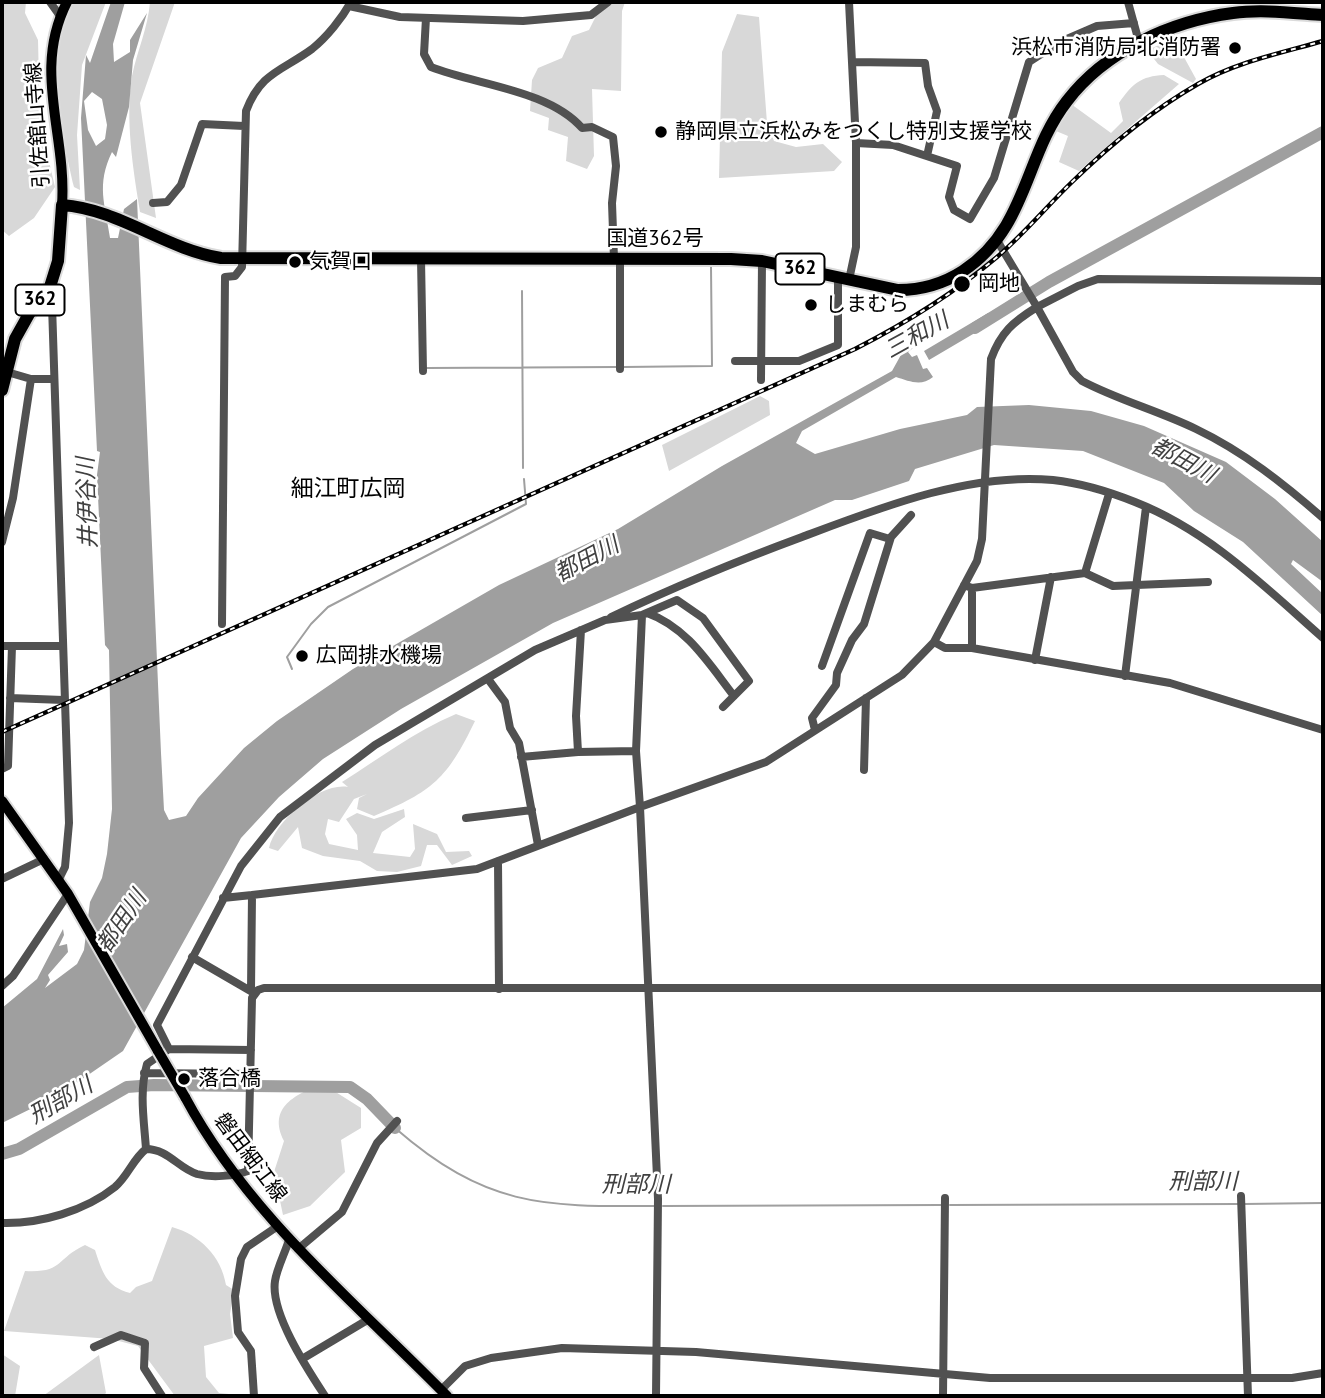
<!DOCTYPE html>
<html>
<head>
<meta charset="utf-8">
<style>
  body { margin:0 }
  #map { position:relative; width:1325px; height:1398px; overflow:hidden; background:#fff; font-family:"PT Sans",sans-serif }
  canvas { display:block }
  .frame { position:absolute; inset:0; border:4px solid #000; pointer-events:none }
</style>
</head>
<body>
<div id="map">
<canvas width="1325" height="1398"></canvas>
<div class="frame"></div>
</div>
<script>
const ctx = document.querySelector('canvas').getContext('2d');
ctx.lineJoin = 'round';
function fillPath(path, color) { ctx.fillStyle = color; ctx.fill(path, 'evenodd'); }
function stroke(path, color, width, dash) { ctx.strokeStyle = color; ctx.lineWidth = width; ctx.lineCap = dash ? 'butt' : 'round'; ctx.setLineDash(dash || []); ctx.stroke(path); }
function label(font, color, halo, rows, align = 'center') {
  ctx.font = font + ' "PT Sans","Noto Sans JP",sans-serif'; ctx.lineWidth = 5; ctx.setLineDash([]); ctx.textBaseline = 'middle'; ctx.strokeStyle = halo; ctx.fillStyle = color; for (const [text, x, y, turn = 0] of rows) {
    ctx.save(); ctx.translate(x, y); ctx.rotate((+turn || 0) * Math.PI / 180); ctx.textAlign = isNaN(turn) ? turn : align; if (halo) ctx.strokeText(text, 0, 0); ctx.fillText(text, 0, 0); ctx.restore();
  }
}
fillPath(new Path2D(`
  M2 2H26L25 13 38 40 40 123 55 187 34 218 9 236 2 230Z
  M74 2H106L82 65 77 135 80 190 74 187C62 134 42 51 74 2Z
  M150 2H175L140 103 156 218 140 212C133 169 125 119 132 76 137 51 148 28 150 2Z
  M603 2H625L622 11 621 91 592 89 594 156 587 169 566 161 568 137 548 130 549 118 530 111 532 80 538 68 562 58 572 36 589 30Z
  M737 14 759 17 767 123 774 141 796 147 823 144 842 162 834 171 719 178 722 52Z
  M1174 39 1196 79 1193 83 1158 64 1147 50Z
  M1164 75 1179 84 1079 171 1059 162 1068 136 1056 131 1071 104 1111 133 1123 121 1119 103C1132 84 1141 76 1164 75Z
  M760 396 769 401 770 415 669 471 662 445Z
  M456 714 475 721C447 779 433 791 374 816L357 809 359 798 367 794 354 799 339 822 328 819 325 834 329 844 358 850 357 835 346 819 357 813 374 819 404 809 405 817 382 832 373 853 410 857 415 849 413 824 437 834 446 852 469 851 472 856 452 865 437 845H427L421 866 397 872 377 871 360 861 323 856 302 848 298 827 278 851 269 848C275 821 320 782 348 787L342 782C380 758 414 732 456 714Z
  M323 1084 361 1108V1128L341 1140 345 1172 310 1206 283 1215 274 1172 284 1141C267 1107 296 1094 323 1084Z
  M172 1227C200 1235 221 1256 226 1285L234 1290 230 1314 233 1338 204 1346 206 1377 219 1393 249 1396H175L138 1346 111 1339 4 1331 25 1271C64 1273 55 1259 85 1245L95 1250C102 1271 106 1287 130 1293L136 1287 152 1281Z
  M2 1354 20 1366 15 1396H2Z
  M99 1355 106 1393 103 1396H43Z`), '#d8d8d8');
fillPath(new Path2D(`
  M111 2H125L113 44 114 62 130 52V40L147 13 133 60 129 107 116 157 112 152C96 185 105 204 110 238H118L124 209 137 199 161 753 164 810 169 820 186 816 198 798 244 748 277 721 353 669 499 585 618 529 722 466 892 371 902 353 913 348 908 352 912 357 917 355 923 369 927 368 933 377C921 387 909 381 896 377L802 431 796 443 815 454 900 429 967 415 977 407 1029 405 1091 411 1144 426 1226 462 1275 499 1323 542V582L1293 560 1291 564 1323 594V616L1243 542 1194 511 1164 483 1083 451 994 445 915 469 909 481 852 500H835L553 623 401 709 323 759 279 797 241 838 123 1051 59 1095 2 1123V1008L37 979 63 929 64 935 59 946 67 944 68 952 48 975 50 980 45 988 77 964 84 950 90 902 102 878 107 854 112 809 109 650 105 645 97 475 100 452 97 451 81 118 86 55 90 63ZM92 92 102 99 107 125 105 139 96 146 88 130 84 101Z
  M1001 312 989 319 985 327 929 360 924 351 988 313Z`), '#9f9f9f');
stroke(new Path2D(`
  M522 291 523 468
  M624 367 712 366 711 267
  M427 368 617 367
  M292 669 287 657 311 624 328 607 526 504 524 479
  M395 1128C485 1206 540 1207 654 1206
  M1244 1204 1323 1203
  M950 1205 1238 1204
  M663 1206 941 1205`), '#9f9f9f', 2);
stroke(new Path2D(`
  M975 328 1049 282 1323 132
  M2 1154 19 1149 127 1087 154 1085 350 1087 367 1099 395 1128`), '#9f9f9f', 12);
const major = new Path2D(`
  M62 205C67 134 32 71 67 2
  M2 801 68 894 158 1051
  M185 1097C248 1215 355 1302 447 1396`);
const highway = new Path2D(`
  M2 390 15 339 29 314 49 290 58 261 62 205C119 209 165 249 221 258L731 259 762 261 898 290C922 290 943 284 963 271 1028 228 1024 156 1067 101 1105 51 1171 21 1233 13 1262 9 1293 13 1323 15`);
stroke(major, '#dbdbdb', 14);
stroke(highway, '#dbdbdb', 16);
stroke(new Path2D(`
  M50 2 60 16
  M849 2 856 143V247L849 280
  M1128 2 1139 42
  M349 6 400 17 523 21 591 15 608 2
  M426 18 424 54 431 67C477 85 549 90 582 128L592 127 613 137 616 166 612 203 614 259
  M852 62 925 63 928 86 937 111 927 156
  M856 143 893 145 957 166 949 197 954 210 970 219 994 178 1029 62 1060 42 1097 26 1134 23
  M153 203 167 202 181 185 202 124 244 126
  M998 242 1037 307 1078 286 1098 279 1323 281
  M421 259 423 371
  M620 259V369
  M49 290 52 305 69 823 65 867 59 879
  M735 361H799L838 345V277
  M7 372 31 379H53
  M761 380 762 261
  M2 542 13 498 31 379
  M1085 573 1109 494
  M964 585 972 588 1085 573 1113 586 1208 582
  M647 613C687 627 709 664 734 696
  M611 617C674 587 737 561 802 537 879 508 970 472 1053 480 1080 483 1110 492 1135 502 1209 531 1265 587 1323 638
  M222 624 225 277 235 276 242 267 246 111C261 72 282 71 312 49 327 37 342 18 351 2
  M934 642 945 648H972L1170 683 1323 730
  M2 646H62
  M972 648V588
  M1035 660 1051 577
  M822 666 870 533 890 539
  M1125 676 1146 507
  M488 679 505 702 510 728 519 743 538 845
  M10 698 63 700
  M815 730 812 718 836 685 837 673 852 640 864 624 891 537 911 515
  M578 752 576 716 581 630
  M521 757 578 752 636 751
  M2 769 8 766 12 646
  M864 770 866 698
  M466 818 532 810
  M498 861 499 989
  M2 879 44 859
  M223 898 252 895
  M192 957 254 993
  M2 986 13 976 68 894
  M254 993 251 990 252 895 477 869 640 807 636 751 642 615
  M169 1049 251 1050
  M144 1073 250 1074
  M146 1149C144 1120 139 1092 147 1064L169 1049 157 1025 241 866 280 817 375 745 535 650 605 620 642 615 677 600 703 618 749 681 723 707
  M1241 1196 1248 1396
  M2 1223C40 1224 85 1211 115 1187 128 1176 133 1159 146 1149 168 1149 178 1168 197 1174 212 1178 234 1176 248 1171L252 998 258 990 264 988H1323
  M289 1240C285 1253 277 1268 275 1281 270 1313 308 1370 325 1396
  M298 1249 342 1212 377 1143 397 1121
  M94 1347 121 1335 145 1343 144 1368 162 1396
  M302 1359 369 1319
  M441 1390 465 1366 491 1358 562 1348 696 1352 990 1378H1292L1323 1373
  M254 1396 251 1351 238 1332 235 1296 241 1259 247 1247 278 1226
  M656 1396 658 1199 640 807 766 762 902 675 934 642 977 561 982 539 991 359C1001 332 1013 322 1037 307L1073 372 1082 381C1118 400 1159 411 1196 429 1244 452 1284 484 1323 518
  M943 1396 945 1198`), '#515151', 8);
stroke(major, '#000', 10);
stroke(highway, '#000', 12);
const rail = new Path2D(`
  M2 732 855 349C906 323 953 294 997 257 1024 234 1047 206 1072 182 1111 144 1151 111 1198 84 1236 62 1281 53 1323 41`);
stroke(rail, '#000', 4.5);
stroke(rail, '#fff', 2, [5]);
const majorBridge = new Path2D(`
  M158 1051 185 1097`);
stroke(majorBridge, '#dbdbdb', 14, []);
stroke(majorBridge, '#000', 10);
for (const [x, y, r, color] of [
  [1235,48,7,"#000"],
  [661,132,7,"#000"],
  [295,262,7,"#000"],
  [962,284,9,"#000"],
  [811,305,7,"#000"],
  [302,656,7,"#000"],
  [184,1079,7,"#000"]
]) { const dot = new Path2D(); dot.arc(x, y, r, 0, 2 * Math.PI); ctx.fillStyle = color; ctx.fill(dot); stroke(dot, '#fff', 2.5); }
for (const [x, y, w] of [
  [800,269,49],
  [40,300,49]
]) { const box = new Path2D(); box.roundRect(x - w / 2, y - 15.5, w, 31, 5); ctx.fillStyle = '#fff'; ctx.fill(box); stroke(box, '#000', 2); }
label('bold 19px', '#000', null, [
  ["362",800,269],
  ["362",40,300]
]);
label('21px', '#000', '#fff', [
  ["浜松市消防局北消防署",1221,48,"right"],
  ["静岡県立浜松みをつくし特別支援学校",675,132],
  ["気賀口",309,262],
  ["岡地",978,284],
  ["しまむら",825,305],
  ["広岡排水機場",316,656],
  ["落合橋",198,1079]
], 'left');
label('21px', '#000', '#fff', [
  ["引佐舘山寺線",38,125,-94],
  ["国道362号",655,239],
  ["磐田細江線",250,1158,53]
]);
label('italic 23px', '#404040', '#fff', [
  ["三和川",917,336,-29],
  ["都田川",1183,461,28],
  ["井伊谷川",88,503,-92],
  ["都田川",587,560,-28],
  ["都田川",122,922,-56],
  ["刑部川",61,1101,-30],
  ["刑部川",1203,1182],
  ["刑部川",636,1185]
]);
label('23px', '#000', '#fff', [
  ["細江町広岡",348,489]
]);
</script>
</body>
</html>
